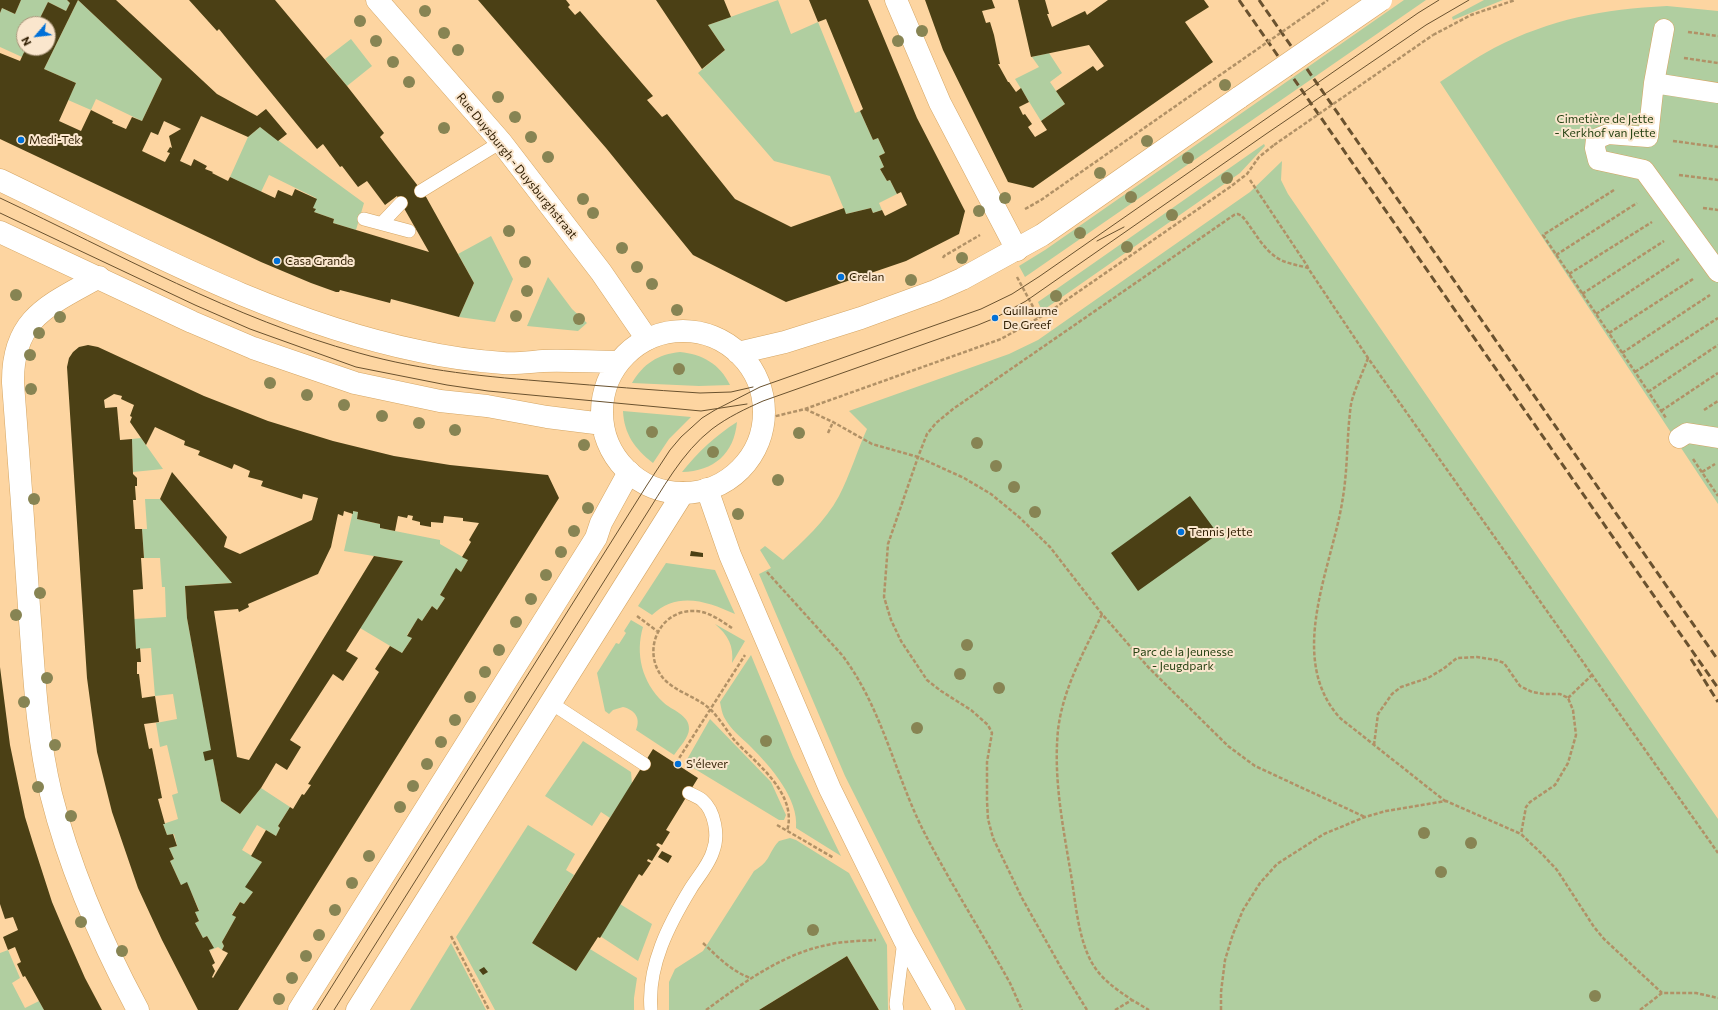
<!DOCTYPE html>
<html>
<head>
<meta charset="utf-8">
<style>
  body { margin:0 }
  #map { position:relative; width:1718px; height:1010px; overflow:hidden; background:#fdd5a1; font-family:Commissioner,sans-serif }
  canvas { display:block }
  .north { position:absolute; left:16px; top:16px; width:40px; height:40px; box-sizing:border-box; background:#fae6cd; border:1px solid #a9967b; border-radius:50%; rotate:242deg; font-size:11px; font-weight:700; line-height:16px; text-align:center; color:#2f1d01 }
  .north::after { content:''; display:block; margin:auto; width:14px; height:18px; background:#0070d8; clip-path:polygon(50% 0,100% 100%,50% 72%,0 100%) }
</style>
</head>
<body>
<div id="map">
<canvas width="1718" height="1010"></canvas>
<div class="north">N</div>
</div>
<script>
const ctx = document.querySelector('canvas').getContext('2d');
ctx.lineJoin = 'round';
function fillPath(path, color) { ctx.fillStyle = color; ctx.fill(path, 'evenodd'); }
function stroke(path, color, width, dash) { ctx.strokeStyle = color; ctx.lineWidth = width; ctx.lineCap = dash ? 'butt' : 'round'; ctx.setLineDash(dash || []); ctx.stroke(path); }
function label(font, color, halo, rows, align = 'center') {
  ctx.font = font + ' Commissioner,sans-serif'; ctx.lineWidth = 4; ctx.setLineDash([]); ctx.textBaseline = 'middle'; ctx.strokeStyle = halo; ctx.fillStyle = color; for (const [text, x, y, turn = 0] of rows) {
    ctx.save(); ctx.translate(x, y); ctx.rotate((+turn || 0) * Math.PI / 180); ctx.textAlign = isNaN(turn) ? turn : align; if (halo) ctx.strokeText(text, 0, 0); ctx.fillText(text, 0, 0); ctx.restore();
  }
}
fillPath(new Path2D(`
  M21 0H67L70 3 66 11 48 2 37 24H24V48H26L22 57 0 47V13L2 8 15 14Z
  M78 0 162 79 142 121 96 99 91 110 68 100 76 83 44 69Z
  M778 0 791 34 818 22 855 113 860 111 873 140 878 138 885 153 879 156 884 167 880 169 887 181 890 180 897 194 879 203 882 210 873 213 871 208 846 214 830 176 774 161 698 73 725 50 708 25Z
  M1404 0H1426L1025 277 1019 266 1045 250Z
  M1484 0H1503L1453 20 1452 17Z
  M1667 6 1718 11V504L1440 82C1457 71 1475 58 1494 48 1551 19 1603 9 1667 6Z
  M351 39 372 66 347 86 325 59Z
  M1049 53 1062 73 1050 82 1065 104 1041 121 1015 79 1039 67 1032 57Z
  M260 127 364 203 356 230 333 223 334 219 314 212 315 209 313 208 316 198 269 175 261 192 230 177 248 137Z
  M1264 144 1265 146 1240 173 1042 311 1038 302Z
  M1282 161 1281 180 1288 194 1718 819V1010H966L912 909 845 776 759 574 771 568 760 550 765 546 783 560C803 541 825 522 839 496 850 475 857 451 867 429L849 411 1009 354 1038 340 1250 192Z
  M491 236 513 279 495 322 459 317 474 283 458 254Z
  M548 277 572 309 587 323 578 331 527 326Z
  M680 352C702 354 720 364 730 385L699 386 632 383C643 364 658 354 680 352Z
  M623 411 691 417 669 439 653 463C635 449 624 434 623 411Z
  M737 422C734 454 714 471 682 472 698 452 715 436 737 422Z
  M141 438 163 469 133 472 132 439Z
  M145 499H160L232 583 185 586 187 618 221 801 240 814 261 788 290 807 278 826 280 828 276 836 257 825 242 850 262 862 253 892 244 904 240 902 232 914 236 917 222 942 224 946 222 950 218 947 209 951 213 947 207 936 203 938 195 923 199 921 195 912 199 910 187 883 181 885 170 861 174 859 169 848 177 846 174 834 167 835 163 824 178 819 172 795 178 793 167 745 160 747 156 723 177 719 173 694 155 696 151 648 136 649 134 619 166 617 165 587H162L160 558H144L142 529H147Z
  M353 511 358 512 357 519 380 524V528L440 540V544L468 560 461 572 456 569 440 595 445 598 437 610 432 606 422 621 418 619 407 635 412 638 402 653 360 628 403 561 344 551Z
  M666 563 715 570 735 614C707 601 677 591 652 615L638 606Z
  M631 620 643 627C635 654 642 682 663 702 671 710 690 715 689 729 689 737 679 748 674 755L636 730C641 718 635 710 623 707L613 710 609 714 605 711 597 673 616 643 619 644 626 633 624 631Z
  M715 624 745 641 732 663C734 646 728 635 715 624Z
  M751 655 793 757 841 856 796 828C799 799 771 767 751 747 742 738 730 729 724 717 722 713 721 707 720 702Z
  M710 719 771 782 786 815 784 820H779L685 763Z
  M583 741 631 772 632 784 610 818 601 812 592 826 545 796Z
  M528 825 575 854 566 870 574 875 532 943 576 971 590 949 637 978 634 998V1010H495L456 937Z
  M790 838 796 840 849 873 887 945 888 1010H879L847 956 759 1010H669V982L675 969 703 951 754 871C772 860 767 854 779 841Z
  M620 904 652 924 638 961 600 936Z
  M451 943 486 1010H410Z
  M8 950 20 978 12 983 25 1008 39 1001 44 1010H0V953Z`), '#b0cea0');
fillPath(new Path2D(`
  M0 0H21L15 14 2 8 0 13Z
  M67 0H78L44 69 76 83 59 121 81 131 91 110 113 121 112 123 126 129 132 117 142 121 162 79 78 0H116L217 94 257 116 266 109 287 134 278 141 260 127 248 137 201 116 180 161 191 166 194 159 207 166 205 169 213 172 212 173 228 181 230 177 275 198 278 190 292 196 295 189 317 199 313 208 316 209 314 212 334 219 333 223 429 252 397 196 385 205 367 181 358 187 342 166 340 167 323 144 317 149 219 29 217 31 189 0H275L347 86 384 133 380 137 425 195 474 283 459 317 391 299 390 303 340 290 339 292H336L311 283 261 262 0 139V53L20 61 26 48H48V24H37L48 2 66 11 70 3ZM164 121 181 129 169 136 172 148 170 147 167 152 170 153 165 162 142 151 151 132 158 135Z
  M478 0H566L570 5 568 7 575 15 580 11 653 96 647 100 662 117 667 114 735 199 791 227 844 208 846 214 871 208 873 213 882 210 885 216 907 205 901 192 897 194 890 180 887 181 880 169 884 167 879 156 885 153 878 138 873 140 860 111 863 109 826 19 818 22 809 0H868L917 118 965 211 959 234 906 261 786 302 693 255 606 148Z
  M656 0H724L731 17 708 25 725 50 702 69Z
  M925 0H992L995 8 982 11 986 23 990 22 994 35 1000 64H998L1008 82H1009L1016 92 1021 88 1029 102 1019 107 1023 115 1025 114 1032 124 1028 127 1035 137 1047 130 1041 121 1065 104 1056 91 1093 66 1097 71 1104 66 1089 45 1031 57 1018 0H1045L1049 14H1047L1052 27 1085 11 1087 15 1108 0H1204L1209 7 1185 22 1213 62 1033 188 1008 182 943 50Z
  M88 345 98 347 204 396 268 421 333 441 394 456 450 465 548 475 559 498 238 1010H198L162 940 138 888 112 812 97 752 87 678 67 367 69 358 73 352 79 347ZM114 394 122 396 121 399 134 405 130 416 132 417 130 422 146 445 155 427 185 441 184 445 200 451 198 455 232 469 234 464 250 471 248 477 263 481 261 486 302 499 303 494 318 498 312 520 240 554 224 547 227 537 172 472 160 499 232 583 185 586 187 618 211 750 203 752 205 761 213 759 221 801 240 814 261 788 276 763 287 770 301 747 290 740 333 674 343 681 358 658 346 651 403 561 374 556 249 760 237 757 214 611 238 609 239 612 249 607 248 604 318 574 331 547 338 514 343 516 344 511 353 514V511L358 512 357 519 380 524V528L395 531 398 516 407 518 408 515 413 516 412 520 420 522V525L431 527V522L443 523 444 516 463 518V521L479 523 469 540 471 542 462 557 468 560 461 572 456 568 440 595 445 598 437 610 432 606 422 621 418 618 407 636 412 638 402 653 390 646 375 669 379 672 308 784 311 785 304 795 302 794 293 809 290 807 278 826 280 828 276 836 266 830 251 856 262 862 245 887 253 892 244 904 240 902 232 915 236 917 222 942 224 946 222 950 228 953 213 978 212 977 215 971 212 965 215 963 209 950 214 948 207 936 203 938 195 923 199 921 195 912 199 911 187 882 181 885 170 861 174 859 169 848 177 846 173 834 167 835 163 824H165L158 799 162 798 152 748 149 749 144 724 159 722 155 696 142 698 139 674H137V662H141L140 648 136 649 133 590 143 589 141 558H144L142 529H135L133 500H136L135 486H137V478L133 474 132 439 120 440 117 407 105 408 104 400Z
  M1190 496 1218 534 1138 591 1111 553Z
  M691 551 703 553V557L690 556Z
  M0 667 10 745 25 817 33 843 52 902 63 928 85 978 102 1010H44L25 976 23 977 17 964 21 962 15 947 8 950 3 937 18 930 13 917 5 919 0 904Z
  M653 749 698 778 666 830 670 832 662 845 658 843 656 845 660 848 652 861 648 859 647 861 651 863 642 876 639 874 600 938 598 937 576 971 532 943Z
  M662 851 672 856 668 863 658 857Z
  M847 956 879 1010H759Z
  M484 967 488 972 483 975 479 970Z`), '#4b4015');
const service = new Path2D(`
  M421 191 501 142
  M364 219 409 231
  M382 223 401 203
  M551 703 644 764
  M651 1010C647 966 669 924 691 888 698 877 710 863 713 851 719 836 715 811 702 800 698 797 693 795 689 793
  M897 1010 896 1004 904 940`);
const pedestrian = new Path2D(`
  M1664 29 1654 83 1648 137 1608 134 1596 139 1595 148 1598 160 1644 170 1718 272
  M1654 83 1718 93
  M1679 438 1687 433 1718 438`);
const minor = new Path2D(`
  M377 0 501 142 601 272 647 339
  M896 0 940 103 1017 250
  M99 277C49 305 12 318 13 383 19 458 24 532 29 607 34 669 36 732 51 794 70 870 101 941 138 1010
  M707 489 730 555 830 789 904 939 944 1010`);
const tertiary = new Path2D(`
  M299 1010 596 538 601 523 629 472
  M357 1010 683 493`);
const primary = new Path2D(`
  M0 180C136 245 270 320 419 351 446 357 475 361 503 363 517 364 530 362 543 361 568 360 593 362 618 362
  M0 232 192 322 253 348 355 383 440 401 487 406 547 417 603 424
  M602 412a81 81 0 1 1 162 0a81 81 0 1 1-162 0Z
  M738 353 785 342 861 318 935 291 962 279 1042 235 1240 97`);
stroke(service, '#d4a563', 14);
stroke(pedestrian, '#d4a563', 21);
stroke(minor, '#d4a563', 23);
stroke(tertiary, '#d4a563', 23);
stroke(primary, '#d4a563', 23);
stroke(new Path2D(`
  M1688 32 1718 36
  M1433 35 1471 15 1515 0
  M1684 58 1718 63
  M1673 141 1718 147
  M1679 175 1718 180
  M1250 180 1308 267
  M1614 190 1543 235 1666 418
  M1703 208 1718 210
  M1025 209 1041 200 1223 73
  M1556 255 1637 203
  M943 258 944 256 980 235
  M1569 274 1652 222
  M1017 277 1039 318
  M1582 294 1664 241
  M1596 314 1679 259
  M1609 333 1693 279
  M1622 353 1710 295
  M1368 358C1363 372 1356 386 1352 400 1350 407 1350 415 1349 422 1347 447 1347 472 1343 497 1333 566 1285 657 1340 718L1445 801
  M1635 372 1718 318
  M1648 392 1718 345
  M805 409 833 422 872 444 918 457 964 478 991 494 1019 517 1050 547 1102 614 1149 668 1228 746 1255 766 1365 817
  M1704 410 1718 401
  M1661 411 1718 373
  M764 419 805 409 1001 339 1049 312 1230 187 1247 174 1259 157 1274 145
  M828 433 833 422
  M1693 459 1718 496
  M1702 472 1715 464
  M767 572 842 655C881 706 894 771 922 828 949 881 981 931 1010 983L1022 1010
  M1102 614C1084 652 1063 688 1058 730 1053 781 1064 831 1072 881 1076 907 1079 940 1092 963 1102 980 1116 989 1132 1000
  M637 616 657 631
  M732 628C721 621 709 611 694 611 659 610 641 651 663 678 675 692 698 697 711 710 720 719 727 731 735 741 757 764 798 794 787 831
  M1568 698 1593 674
  M1374 745 1378 714 1392 694 1401 687 1428 678 1443 669 1457 658 1477 657 1496 660 1504 663 1520 686 1532 692 1544 694H1560L1568 698 1573 710 1576 735 1568 763 1555 785 1530 802 1526 807 1521 834
  M676 763 745 655
  M777 825 834 858
  M451 936 489 1010
  M703 943C718 957 730 970 750 978
  M706 1010C743 983 782 954 827 945 843 941 860 941 876 940
  M1087 1010 1060 966 1022 898 993 838 988 819 987 801V762L992 733 988 725 971 710 941 691 927 680 901 641 891 620 884 597 888 544 918 457 927 434 936 423 953 409 1234 215 1238 214 1242 216C1254 230 1263 250 1279 259 1288 264 1298 265 1308 268L1368 358 1718 853
  M1115 1010 1132 1000 1149 1010
  M1221 1010V992L1225 960 1233 934 1243 910 1260 883 1277 864 1324 834 1365 817 1386 811 1446 801 1521 834 1543 855 1557 870 1594 927 1604 939 1662 993
  M1640 1010 1662 993H1696L1718 998`), '#b19166', 2.5, [4, 2]);
stroke(service, '#fff', 13);
stroke(pedestrian, '#fff', 20);
stroke(minor, '#fff', 22);
stroke(tertiary, '#fff', 22);
stroke(primary, '#fff', 22);
stroke(new Path2D(`
  M0 198C117 253 234 319 359 353 423 371 488 377 553 382 602 386 651 390 700 393L731 392 753 387
  M0 213 195 305 250 329 356 367 447 385 488 391 701 411 747 404
  M1097 241 1124 227
  M317 1010 647 485 670 450 681 437 702 418 715 410 760 387 981 309 1012 294 1040 276 1418 13 1439 0
  M334 1010 642 521C662 490 682 452 712 429 728 417 745 409 763 401L978 325 995 318 1026 301 1266 134 1426 25 1469 0`), '#6a522f', 1);
stroke(new Path2D(`
  M1239 0 1718 688
  M1259 0 1718 660
  M1691 659 1718 702`), '#6a522f', 3, [8, 4]);
const primaryBridge = new Path2D(`
  M1240 97 1381 0`);
stroke(primaryBridge, '#d4a563', 23, []);
stroke(new Path2D(`
  M1223 73 1328 0
  M1274 145 1433 35`), '#b19166', 2.5, [4, 2]);
stroke(primaryBridge, '#fff', 22);
ctx.fillStyle = '#878453';
for (const [x, y] of [
  [425,11],
  [360,21],
  [922,31],
  [444,33],
  [376,41],
  [898,41],
  [458,50],
  [393,62],
  [409,82],
  [1225,85],
  [498,97],
  [515,117],
  [444,128],
  [531,137],
  [1147,141],
  [548,157],
  [1188,158],
  [1100,173],
  [1227,178],
  [1131,197],
  [1005,198],
  [583,199],
  [979,211],
  [593,213],
  [1172,215],
  [509,231],
  [1080,233],
  [1127,247],
  [622,248],
  [962,258],
  [525,262],
  [637,267],
  [911,280],
  [652,284],
  [527,291],
  [16,295],
  [1056,296],
  [677,310],
  [516,316],
  [60,317],
  [579,319],
  [39,333],
  [30,355],
  [679,369],
  [270,383],
  [31,389],
  [307,395],
  [344,405],
  [382,416],
  [419,423],
  [455,430],
  [652,432],
  [799,433],
  [977,443],
  [584,445],
  [713,452],
  [996,466],
  [778,480],
  [1014,487],
  [34,499],
  [588,508],
  [1035,512],
  [738,514],
  [574,531],
  [561,552],
  [546,575],
  [40,593],
  [531,599],
  [16,615],
  [516,622],
  [967,645],
  [499,650],
  [485,672],
  [960,674],
  [47,678],
  [999,688],
  [470,697],
  [24,702],
  [455,720],
  [917,728],
  [766,741],
  [441,742],
  [55,745],
  [427,764],
  [413,786],
  [38,787],
  [400,807],
  [71,816],
  [1424,833],
  [1471,843],
  [369,856],
  [1441,872],
  [352,883],
  [335,910],
  [81,922],
  [813,930],
  [319,935],
  [122,951],
  [306,956],
  [292,978],
  [1595,996],
  [279,999]
]) { ctx.beginPath(); ctx.arc(x, y, 6, 0, 2 * Math.PI); ctx.fill(); }
for (const [x, y, r, color] of [
  [21,140,4,"#0070d8"],
  [277,261,4,"#0070d8"],
  [841,277,4,"#0070d8"],
  [995,318,4,"#0070d8"],
  [1181,532,4,"#0070d8"],
  [678,764,4,"#0070d8"]
]) { const dot = new Path2D(); dot.arc(x, y, r, 0, 2 * Math.PI); ctx.fillStyle = color; ctx.fill(dot); stroke(dot, '#fae6cd', 1.5); }
label('12px', '#264213', '#fae6cd', [
  ["Cimetière de Jette",1605,119],
  ["- Kerkhof van Jette",1605,133],
  ["Parc de la Jeunesse",1183,652],
  ["- Jeugdpark",1183,666]
]);
label('12px', '#2f1d01', '#fae6cd', [
  ["Medi-Tek",29,140],
  ["Casa Grande",285,261],
  ["Crelan",849,277],
  ["Guillaume",1003,311],
  ["De Greef",1003,325],
  ["Tennis Jette",1189,532],
  ["S'élever",686,764]
], 'left');
label('12px', '#2f1d01', '#fae6cd', [
  ["Rue Duysburgh - Duysburghstraat",517,166,51]
]);
</script>
</body>
</html>
